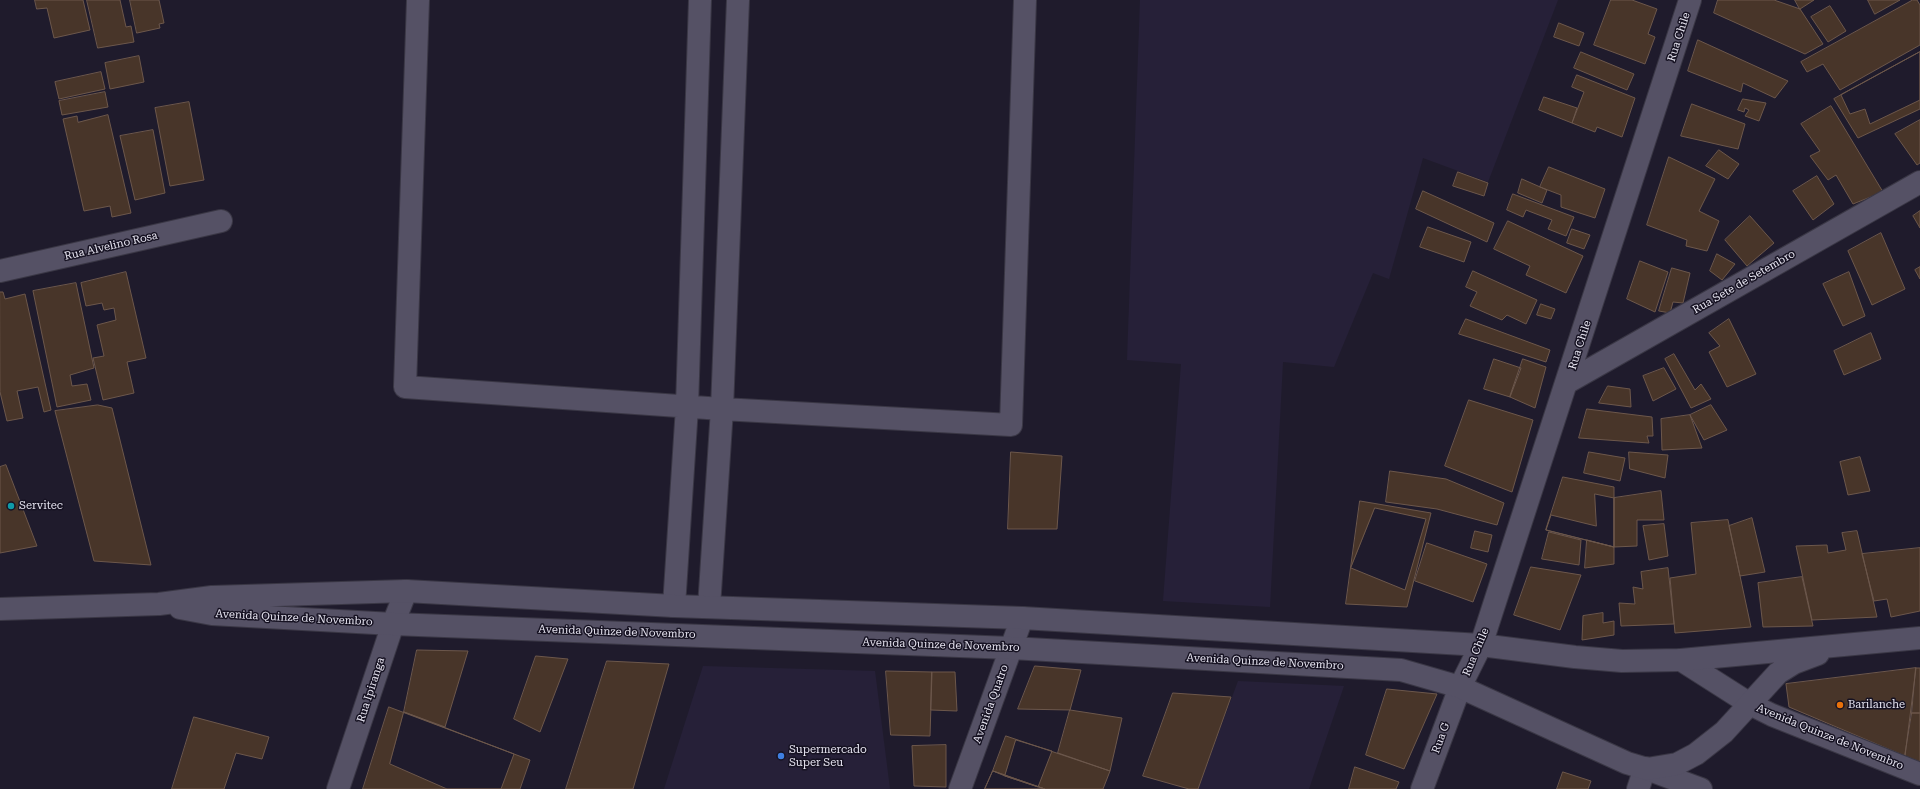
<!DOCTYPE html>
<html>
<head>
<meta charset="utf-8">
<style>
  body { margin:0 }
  canvas { display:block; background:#1f1b2c }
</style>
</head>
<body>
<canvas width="1920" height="789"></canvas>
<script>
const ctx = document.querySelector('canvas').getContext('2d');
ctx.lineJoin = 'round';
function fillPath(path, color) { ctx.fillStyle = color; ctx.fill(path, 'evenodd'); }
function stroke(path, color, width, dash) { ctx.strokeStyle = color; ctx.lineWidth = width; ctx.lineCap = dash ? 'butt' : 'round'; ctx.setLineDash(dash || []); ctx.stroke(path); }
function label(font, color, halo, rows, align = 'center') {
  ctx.font = font + ' "Roboto Serif",serif'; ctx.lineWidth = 3; ctx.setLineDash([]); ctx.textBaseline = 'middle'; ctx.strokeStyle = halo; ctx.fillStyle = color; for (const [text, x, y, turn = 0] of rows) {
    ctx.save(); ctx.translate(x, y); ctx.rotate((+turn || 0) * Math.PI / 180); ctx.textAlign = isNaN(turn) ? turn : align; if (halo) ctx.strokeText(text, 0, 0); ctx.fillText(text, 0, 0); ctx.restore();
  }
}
fillPath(new Path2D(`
  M1140 0H1558L1488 182 1423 158 1389 279 1373 273 1334 367 1283 362 1270 607 1163 601 1181 364 1127 360Z
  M703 666 875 671 890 789H664Z
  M1238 681 1344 686 1309 789H1198Z`), '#262038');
const building = new Path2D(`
  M35 0H83L90 30 54 38 47 8 37 9Z
  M87 0H120L126 27 131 26 134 42 98 48Z
  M130 0H159L164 23 159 24 160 28 137 33Z
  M1611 0H1632L1657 9 1648 34 1655 37 1645 64 1594 45Z
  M1718 0H1774L1800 9 1823 44 1805 54 1714 13Z
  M1795 0H1814L1800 9Z
  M1868 0H1900L1875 14Z
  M1913 0H1917L1920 5V45L1840 90 1823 64 1807 72 1801 62Z
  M1830 6 1846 31 1828 42 1811 17Z
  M1559 23 1584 33 1579 46 1554 37Z
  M1698 40 1788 81 1775 98 1743 83 1741 92 1688 71Z
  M1581 52 1634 74 1627 90 1574 68Z
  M1920 52V109L1858 138 1834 99Z
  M1920 52V100L1870 124 1865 109 1850 114 1841 95Z
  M139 56 144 82 110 89 105 63Z
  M101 72 105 89 59 99 55 82Z
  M1577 75 1635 98 1622 137 1597 127 1595 132 1572 123 1584 92 1572 87Z
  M105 92 108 107 62 115 59 101Z
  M1544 97 1577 108 1572 123 1539 110Z
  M1743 99 1766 103 1759 121 1745 116 1749 110 1745 108 1744 112 1738 110Z
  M189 102 204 180 170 186 155 108Z
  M1692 104 1745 124 1738 149 1681 136Z
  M1831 106 1883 192 1853 204 1836 175 1828 180 1810 156 1820 151 1801 124Z
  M108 115 131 213 112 217 110 206 84 211 63 119 77 116 78 122Z
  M1920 120V163L1917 165 1895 134Z
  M153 130 165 193 135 200 120 136Z
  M1719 150 1739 164 1728 179 1706 166Z
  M1669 157 1715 179 1699 211 1719 221 1707 251 1686 246 1687 240 1647 225Z
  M1549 167 1605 189 1595 218 1561 207V195L1540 187Z
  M1458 172 1488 183 1484 196 1453 186Z
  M1817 176 1834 204 1813 220 1793 191Z
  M1522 179 1547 190 1542 203 1518 193Z
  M1423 191 1494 223 1487 242 1416 209Z
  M1513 194 1574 217 1566 236 1548 229 1552 220 1526 210 1523 217 1507 210Z
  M1920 211V228L1913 216Z
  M1750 216 1774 243 1747 266 1725 240Z
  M1508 221 1583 256 1566 293 1526 275 1530 266 1494 249Z
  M1428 227 1471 242 1464 262 1420 247Z
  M1572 229 1590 235 1584 249 1567 243Z
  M1881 233 1905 289 1872 305 1848 251Z
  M1717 254 1735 264 1722 280 1710 271Z
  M1640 261 1668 272 1655 312 1627 299Z
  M1920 267V279L1915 270Z
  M1672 268 1690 273 1683 303 1673 302 1670 313 1659 311Z
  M1473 271 1537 300 1526 324 1507 315 1502 320 1470 306 1477 292 1466 287Z
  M126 272 146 358 127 362 134 393 103 400 93 358 104 356 97 325 116 320 114 308 104 310 102 303 86 306 81 283Z
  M1849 272 1865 316 1843 326 1823 284Z
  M76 283 94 368 70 375 72 386 87 384 91 400 57 407 33 291Z
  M0 292H3L5 299 25 294 51 410 44 412 38 387 17 391 23 418 7 421 0 392Z
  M1541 304 1555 309 1551 319 1537 315Z
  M1466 319 1550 350 1546 362 1459 334Z
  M1729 319 1756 374 1727 387 1709 352 1720 346 1709 333Z
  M1871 333 1881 359 1844 375 1834 351Z
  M1674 354 1695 390 1701 384 1711 399 1691 408 1665 359Z
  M1494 359 1521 368 1510 397 1484 389Z
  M1523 359 1546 367 1535 408 1510 397Z
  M1664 368 1676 389 1653 401 1643 376Z
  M1608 386 1630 389 1631 407 1599 403Z
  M1469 400 1533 420 1512 492 1445 466Z
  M98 405 112 408 151 565 94 561 55 411Z
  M1711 405 1727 430 1704 440 1690 415Z
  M1587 409 1652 417 1653 436H1647L1649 443 1579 438Z
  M1690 415 1702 448 1662 450 1661 419Z
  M1011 452 1062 456 1057 529H1008Z
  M1589 452 1625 458 1620 481 1584 473Z
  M1629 452 1668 455 1665 478 1630 469Z
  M1860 457 1870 491 1848 495 1840 462Z
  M6 465 37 546 0 553V467Z
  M1390 471 1446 479 1504 503 1497 525 1437 509 1386 502Z
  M1563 477 1614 487V547L1546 530Z
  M1661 491 1664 520H1637V546L1614 547V498Z
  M1595 494 1614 498V547L1546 530 1551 515 1596 526Z
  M1360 501 1431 513 1407 607 1346 604Z
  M1375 508 1426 519 1405 590 1351 568Z
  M1752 518 1765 572 1740 576 1729 526Z
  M1728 520 1751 627 1675 633 1670 578 1696 574 1691 523Z
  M1664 524 1668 556 1649 560 1643 526Z
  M1475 531 1492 535 1488 552 1471 548Z
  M1857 531 1877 617 1812 620 1796 546 1827 545 1828 553 1846 550 1842 533Z
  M1549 532 1581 540 1579 565 1542 559Z
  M1587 540 1614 547V564L1585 568Z
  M1427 543 1487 564 1473 602 1415 581Z
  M1920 548V611L1891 617 1887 599 1874 601 1862 554Z
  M1531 567 1581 575 1560 630 1514 615Z
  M1668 568 1674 624 1621 626 1619 603 1635 604 1633 587 1643 589 1641 572Z
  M1802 577 1813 626 1763 627 1758 583Z
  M1603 613V623L1614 621V635L1582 640 1583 616Z
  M417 650 468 651 445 727 404 712Z
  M536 656 568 659 540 732 514 719Z
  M607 661 669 664 633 789H566Z
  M1035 666 1081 670 1070 710 1018 709Z
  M1916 668H1920V713H1912Z
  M1916 668 1905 756 1789 707 1786 684Z
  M886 671 932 672 930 736 891 735Z
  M932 672H955L957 711 931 710Z
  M1387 689 1437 694 1404 769 1366 755Z
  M1173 693 1231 697 1198 789H1189L1143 776Z
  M389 707 530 760 520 789H363Z
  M1070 710 1122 718 1110 771 1058 753Z
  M404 712 514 754 501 789H447L390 764Z
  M1912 713H1920V762L1905 756Z
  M194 717 269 737 262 759 236 753 224 789H172Z
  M1006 736 1110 771 1103 789H1045L993 771Z
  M1016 740 1052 751 1038 787 1005 776Z
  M946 745V787L914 786 912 746Z
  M1355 767 1399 782 1396 789H1349Z
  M993 771 1005 776 1045 789H985Z
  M993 771 1045 789H985Z
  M1563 772 1591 781 1588 789H1557Z`);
fillPath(building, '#483529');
stroke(building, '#6c574b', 1);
const minor = new Path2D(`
  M418 0 405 387 722 409 1011 425 1025 0
  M0 271 221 221
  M1568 382 1920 182
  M674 606 687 407 700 0
  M709 607 722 409 738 0
  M338 789 393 624 406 591
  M960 789 1022 618
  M1422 789 1460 687 1481 645 1690 0
  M1638 789 1645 768`);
const tertiary = new Path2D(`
  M1681 660 1750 704 1772 715 1920 774
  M1647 769 1701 789`);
const secondary = new Path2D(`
  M180 608 212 614 393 624 1011 648 1401 670 1460 687 1627 763 1647 769 1677 764 1696 754 1724 732 1778 673 1794 663 1818 654
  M0 609 159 604 212 597 406 591 674 606 1022 618 1481 645 1575 657 1622 661 1681 660 1920 638`);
stroke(minor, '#3a3745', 24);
stroke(tertiary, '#3a3745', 24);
stroke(secondary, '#3a3745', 24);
stroke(minor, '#555165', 22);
stroke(tertiary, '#555165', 22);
stroke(secondary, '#555165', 22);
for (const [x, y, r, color] of [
  [11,506,4,"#0f9aa8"],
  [1840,705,4,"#e8710a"],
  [781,756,4,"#3f7fe0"]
]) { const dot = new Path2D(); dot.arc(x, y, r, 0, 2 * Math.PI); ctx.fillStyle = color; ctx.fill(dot); stroke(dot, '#161222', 1.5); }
label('11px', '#e7e5f1', '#161222', [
  ["Rua Chile",1679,37,-72],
  ["Rua Alvelino Rosa",111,246,-13],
  ["Rua Sete de Setembro",1744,282,-30],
  ["Rua Chile",1580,345,-72],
  ["Avenida Quinze de Novembro",294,618,3],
  ["Avenida Quinze de Novembro",617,632,2],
  ["Avenida Quinze de Novembro",941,645,2],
  ["Rua Chile",1476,652,-67],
  ["Avenida Quinze de Novembro",1265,662,3],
  ["Rua Ipiranga",371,690,-72],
  ["Avenida Quatro",991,704,-70],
  ["Avenida Quinze de Novembro",1830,737,22],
  ["Rua G",1441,738,-70]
]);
label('11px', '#e7e5f1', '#161222', [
  ["Servitec",19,506],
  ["Barilanche",1848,705],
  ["Supermercado",789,750],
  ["Super Seu",789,763]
], 'left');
</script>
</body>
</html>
